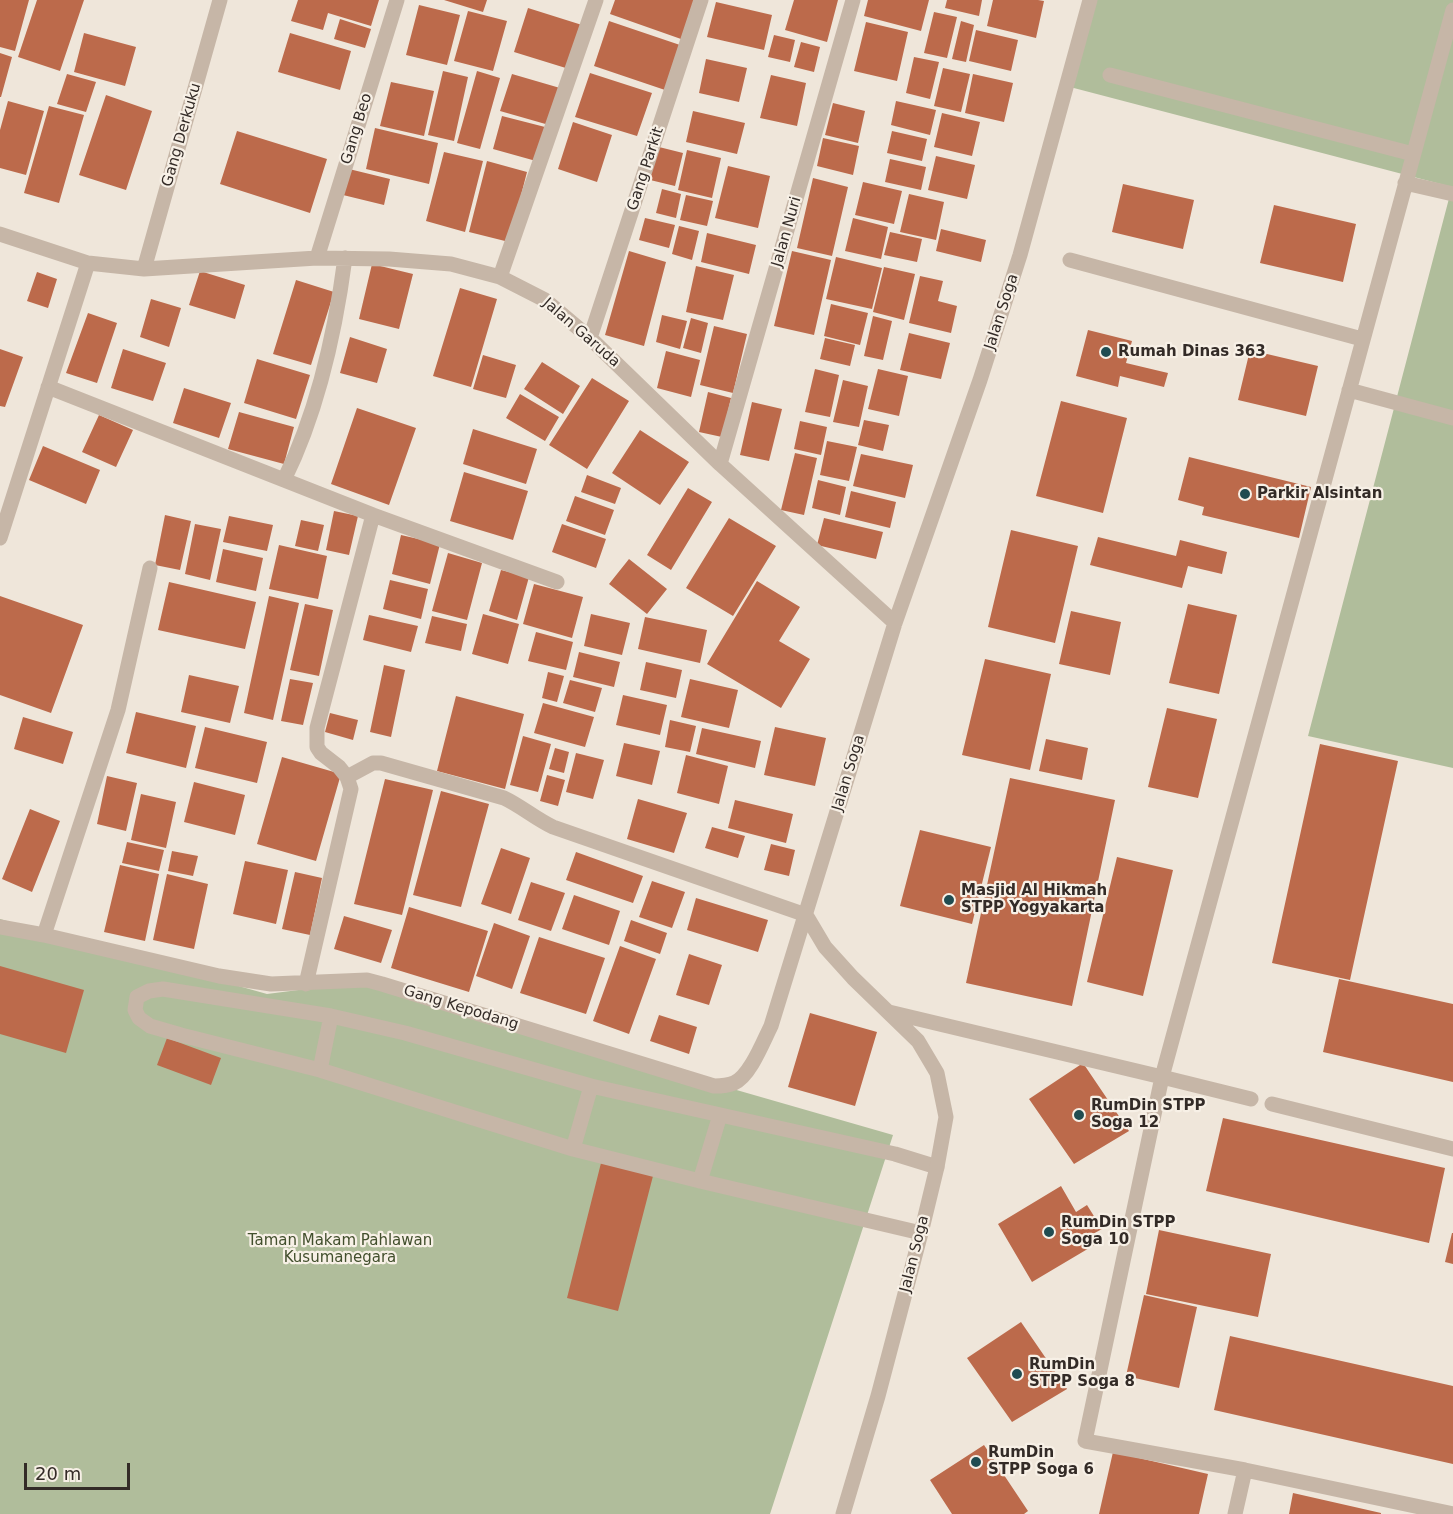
<!DOCTYPE html>
<html>
<head>
<meta charset="utf-8">
<style>
  body { margin:0 }
  #map { position:relative; width:1453px; height:1514px; overflow:hidden; background:#efe6da; font-family:"DejaVu Sans",sans-serif }
  canvas { display:block }
  .scale { position:absolute; left:24px; top:1463px; width:106px; height:27px; box-sizing:border-box; border:3px solid #332b27; border-top:0; padding-left:8px; font-size:18px; line-height:21px; white-space:nowrap; color:#332b27; -webkit-text-stroke:4px #f7f0e6; paint-order:stroke }
</style>
</head>
<body>
<div id="map">
<canvas width="1453" height="1514"></canvas>
<div class="scale">20 m</div>
</div>
<script>
const ctx = document.querySelector('canvas').getContext('2d');
ctx.lineJoin = 'round';
function fillPath(path, color) { ctx.fillStyle = color; ctx.fill(path, 'evenodd'); }
function stroke(path, color, width, dash) { ctx.strokeStyle = color; ctx.lineWidth = width; ctx.lineCap = dash ? 'butt' : 'round'; ctx.setLineDash(dash || []); ctx.stroke(path); }
function label(font, color, halo, rows, align = 'center') {
  ctx.font = font + ' "DejaVu Sans",sans-serif'; ctx.lineWidth = 4.5; ctx.setLineDash([]); ctx.textBaseline = 'middle'; ctx.strokeStyle = halo; ctx.fillStyle = color; for (const [text, x, y, turn = 0] of rows) {
    ctx.save(); ctx.translate(x, y); ctx.rotate((+turn || 0) * Math.PI / 180); ctx.textAlign = isNaN(turn) ? turn : align; if (halo) ctx.strokeText(text, 0, 0); ctx.fillText(text, 0, 0); ctx.restore();
  }
}
fillPath(new Path2D(`
  M1095 0H1453V768L1308 736 1452 187 1070 87Z
  M0 919 267 994 361 982 893 1135 770 1514H0Z`), '#b0bd9b');
fillPath(new Path2D(`
  M0 0H29L15 51 0 47Z
  M37 0H84L60 71 18 57Z
  M298 0H379L371 26 328 13 323 30 291 21Z
  M444 0H487L483 12Z
  M615 0H694L681 39 610 14Z
  M794 0H838L827 42 785 30Z
  M868 0H929L921 31 864 16Z
  M947 0H982L979 16 945 8Z
  M993 0H1038L1044 1 1036 38 987 26Z
  M716 2 772 15 764 50 707 37Z
  M419 5 460 15 447 65 406 55Z
  M528 8 582 25 569 69 514 52Z
  M468 11 507 21 493 71 454 61Z
  M934 12 957 17 947 58 924 53Z
  M340 19 371 29 365 48 334 39Z
  M609 21 680 45 665 90 594 66Z
  M961 21 974 25 966 62 952 59Z
  M866 22 908 32 897 81 854 71Z
  M976 30 1018 40 1011 71 969 61Z
  M84 33 136 47 125 86 74 72Z
  M290 33 351 51 340 90 278 72Z
  M774 35 795 40 790 62 768 57Z
  M801 42 820 47 814 72 794 67Z
  M0 53 12 57 1 97H0Z
  M914 57 939 62 930 99 906 93Z
  M706 59 747 68 739 102 699 93Z
  M943 68 970 74 961 112 934 106Z
  M443 71 468 77 454 141 428 135Z
  M477 71 500 78 480 149 457 143Z
  M590 73 652 93 637 136 575 117Z
  M67 74 96 82 86 112 57 104Z
  M512 74 560 88 549 125 500 111Z
  M973 74 1013 83 1004 122 965 113Z
  M771 75 806 83 797 126 760 118Z
  M391 82 434 91 424 136 380 126Z
  M106 95 152 111 126 190 79 175Z
  M8 101 44 111 26 175 0 168V130Z
  M896 101 936 110 930 135 891 125Z
  M833 103 865 111 858 143 825 135Z
  M49 106 84 115 59 203 24 193Z
  M693 111 745 123 737 154 686 142Z
  M942 113 980 122 972 156 934 147Z
  M502 116 545 127 536 161 493 149Z
  M573 122 612 135 597 182 558 169Z
  M375 128 438 143 429 184 366 169Z
  M237 131 327 159 310 213 220 184Z
  M892 131 927 139 922 161 887 153Z
  M823 138 859 146 853 175 817 166Z
  M655 146 683 153 675 186 646 179Z
  M687 150 721 158 712 198 678 190Z
  M444 152 483 161 465 232 426 221Z
  M936 156 975 165 967 199 928 190Z
  M890 159 926 167 921 190 885 182Z
  M487 161 527 172 509 242 469 232Z
  M728 166 770 176 758 228 715 218Z
  M349 169 390 179 384 205 343 195Z
  M813 178 848 187 832 256 797 248Z
  M863 182 902 191 894 224 855 215Z
  M1123 184 1194 200 1183 249 1112 232Z
  M662 189 681 194 676 218 656 213Z
  M909 194 944 202 936 240 900 232Z
  M686 195 713 201 707 226 680 220Z
  M1274 205 1356 224 1343 282 1260 263Z
  M645 218 675 225 669 248 639 240Z
  M853 218 888 227 881 259 845 251Z
  M679 226 699 231 692 260 672 254Z
  M941 229 986 240 981 262 936 251Z
  M890 232 922 239 917 262 884 255Z
  M707 233 756 245 749 274 701 262Z
  M629 251 666 262 644 346 605 335Z
  M792 251 831 260 814 335 774 326Z
  M836 257 882 268 872 309 826 299Z
  M372 264 413 274 399 329 359 319Z
  M696 266 734 275 723 320 686 312Z
  M884 267 915 274 904 320 873 312Z
  M200 271 245 285 235 319 189 305Z
  M37 272 57 279 48 308 27 301Z
  M920 276 943 281 938 301 957 306 951 333 909 323Z
  M296 280 334 292 311 365 273 354Z
  M460 288 497 299 471 387 433 376Z
  M151 299 181 308 169 347 140 337Z
  M831 304 868 313 860 345 824 336Z
  M88 313 117 323 97 383 66 373Z
  M662 315 687 321 680 349 656 342Z
  M873 316 892 321 883 360 864 356Z
  M691 318 708 323 701 353 683 348Z
  M714 326 747 334 733 393 700 385Z
  M1088 330 1132 341 1126 363 1168 373 1164 387 1120 376 1118 387 1076 376Z
  M909 333 950 343 941 379 900 370Z
  M350 337 387 349 377 383 340 373Z
  M825 338 855 345 850 366 820 359Z
  M0 349 23 357 5 407 0 406Z
  M123 349 166 363 153 401 111 388Z
  M1250 350 1318 366 1306 416 1238 400Z
  M666 351 700 360 691 397 657 388Z
  M483 355 516 365 506 398 473 389Z
  M257 359 310 375 296 419 244 403Z
  M542 362 580 386 563 414 524 389Z
  M815 369 839 375 830 417 805 412Z
  M878 369 908 376 899 416 868 409Z
  M592 378 629 401 587 469 549 445Z
  M843 380 868 386 859 427 833 422Z
  M184 388 231 403 219 438 173 423Z
  M708 392 731 398 722 437 699 432Z
  M520 394 559 417 545 441 506 418Z
  M1061 401 1127 418 1103 513 1036 496Z
  M752 402 782 409 769 461 740 455Z
  M357 408 416 428 389 505 331 484Z
  M239 412 294 427 284 464 228 449Z
  M99 415 133 430 116 467 82 452Z
  M864 420 889 425 883 451 858 445Z
  M800 421 827 427 821 455 794 449Z
  M473 429 537 449 526 484 463 464Z
  M640 430 689 462 660 505 612 473Z
  M827 441 857 447 849 481 820 475Z
  M43 446 100 470 86 504 29 480Z
  M795 453 817 458 804 515 781 510Z
  M861 454 913 465 905 498 853 486Z
  M1189 457 1311 487 1299 538 1202 515 1204 507 1178 500Z
  M464 472 528 491 513 540 450 521Z
  M587 475 621 488 615 504 581 492Z
  M818 480 846 487 840 515 812 508Z
  M688 488 712 502 671 570 647 555Z
  M851 491 896 502 890 528 845 517Z
  M575 496 614 510 605 535 566 521Z
  M334 511 358 516 349 555 326 550Z
  M165 515 191 521 180 570 155 565Z
  M229 516 273 525 267 551 223 542Z
  M729 518 776 546 733 616 686 588Z
  M824 518 883 532 876 559 817 545Z
  M301 520 324 525 318 551 295 546Z
  M195 524 221 529 210 580 185 574Z
  M562 524 606 539 596 568 552 552Z
  M1011 530 1078 546 1055 643 988 627Z
  M401 535 440 544 430 584 392 574Z
  M1098 537 1176 556 1180 540 1227 552 1222 574 1188 566 1182 588 1090 565Z
  M279 545 327 556 318 599 269 589Z
  M223 549 263 558 256 591 216 582Z
  M448 553 482 563 467 620 432 611Z
  M629 559 667 589 647 614 609 584Z
  M501 570 529 577 517 620 489 611Z
  M390 580 428 589 421 619 383 609Z
  M757 581 800 607 779 641 810 659 781 708 707 664Z
  M169 582 256 602 245 649 158 630Z
  M534 584 583 597 572 638 523 624Z
  M0 596 83 625 51 713 0 695Z
  M269 596 299 603 273 720 244 713Z
  M305 604 333 610 319 676 290 670Z
  M1188 604 1237 615 1219 694 1169 683Z
  M1071 611 1121 622 1110 675 1059 664Z
  M483 614 519 624 508 664 472 654Z
  M591 614 630 623 622 655 584 646Z
  M369 615 418 626 411 652 363 640Z
  M432 616 467 624 461 651 425 643Z
  M645 617 707 630 700 663 638 649Z
  M536 632 573 642 566 670 528 661Z
  M579 652 620 662 614 687 573 677Z
  M985 659 1051 674 1030 770 962 755Z
  M646 662 682 670 676 698 640 690Z
  M384 665 405 670 391 737 370 732Z
  M548 672 564 676 557 702 542 698Z
  M189 675 239 686 230 723 181 712Z
  M290 679 313 683 303 725 281 721Z
  M690 679 738 690 729 728 681 717Z
  M570 680 602 688 595 712 563 703Z
  M623 695 667 705 660 735 616 725Z
  M456 696 524 714 505 789 437 771Z
  M543 703 594 717 585 747 534 733Z
  M1167 708 1217 719 1198 798 1148 787Z
  M136 712 196 726 186 768 126 753Z
  M330 713 358 720 353 740 325 732Z
  M23 717 73 732 63 764 14 749Z
  M670 720 696 726 690 752 665 747Z
  M205 727 267 742 257 783 195 768Z
  M775 727 826 738 815 786 764 775Z
  M702 728 761 741 755 768 696 754Z
  M523 736 551 744 538 792 510 785Z
  M1046 739 1088 748 1082 780 1039 771Z
  M624 743 660 751 652 785 616 776Z
  M1320 744 1398 761 1350 980 1272 963Z
  M555 748 569 752 564 773 549 769Z
  M576 753 604 760 593 799 566 792Z
  M686 755 728 766 719 804 677 793Z
  M282 757 341 774 316 861 257 844Z
  M547 775 565 780 558 806 540 801Z
  M107 776 137 783 126 831 97 824Z
  M1010 778 1115 800 1072 1006 966 983Z
  M385 779 433 790 402 915 354 904Z
  M194 782 245 795 235 835 184 822Z
  M441 791 489 804 461 907 413 895Z
  M141 794 176 802 166 848 131 840Z
  M638 799 687 813 674 853 627 839Z
  M735 800 793 814 786 843 728 828Z
  M30 809 60 821 32 892 2 879Z
  M712 827 745 836 738 858 705 848Z
  M920 830 991 847 972 924 900 906Z
  M127 842 164 850 159 871 122 863Z
  M771 844 795 850 789 876 764 870Z
  M501 848 530 858 511 914 481 904Z
  M172 851 198 856 193 876 168 871Z
  M576 852 643 876 633 903 566 880Z
  M1117 857 1173 870 1143 996 1087 982Z
  M245 861 288 870 276 924 233 914Z
  M120 865 159 874 145 941 104 932Z
  M295 872 322 878 310 935 282 929Z
  M167 874 208 884 194 949 153 940Z
  M652 881 685 892 672 928 639 917Z
  M531 882 565 893 551 931 518 920Z
  M574 895 620 911 609 945 562 929Z
  M696 898 768 920 758 952 687 930Z
  M409 907 488 931 469 992 391 968Z
  M344 916 392 930 381 963 334 949Z
  M631 920 667 933 660 954 624 941Z
  M494 923 530 936 512 989 476 976Z
  M539 937 605 958 586 1014 520 993Z
  M620 946 656 959 629 1034 593 1021Z
  M689 954 722 965 709 1005 676 995Z
  M0 966 84 990 66 1053 0 1034Z
  M1339 979 1453 1004V1082L1323 1052Z
  M810 1013 877 1032 855 1106 788 1087Z
  M659 1015 697 1027 689 1054 650 1041Z
  M167 1038 221 1058 211 1085 157 1065Z
  M1083 1063 1129 1131 1074 1164 1029 1099Z
  M1223 1118 1445 1168 1429 1243 1206 1191Z
  M601 1163 653 1176 618 1311 567 1298Z
  M1061 1186 1076 1212 1087 1205 1102 1229 1091 1235 1096 1244 1032 1282 998 1224Z
  M1159 1230 1271 1254 1258 1317 1146 1294Z
  M1452 1233H1453V1264L1445 1262Z
  M1144 1295 1197 1307 1179 1388 1126 1376Z
  M1021 1322 1067 1389 1012 1422 967 1358Z
  M1230 1336 1453 1386V1464L1214 1410Z
  M984 1445 1028 1511 1024 1514H952L930 1480Z
  M1113 1452 1208 1474 1199 1514H1099Z
  M1293 1493 1381 1513V1514H1289Z`), '#bc6a4b');
stroke(new Path2D(`
  M320 1070 331 1016
  M573 1149 591 1086
  M700 1181 720 1115
  M921 1233 700 1181 573 1149 320 1070 181 1035 150 1026 139 1018 135 1010 137 997 149 991 163 989 331 1016 405 1033 591 1086 895 1154 937 1167`), '#c6b6a7', 15);
stroke(new Path2D(`
  M1453 10 1162 1077 1085 1441 1245 1470 1453 1514
  M1110 75 1413 154
  M1405 183 1453 194
  M0 234 88 263 144 269 317 258 389 259 451 264 500 277 545 300 590 338 720 464 895 623
  M317 258 397 0
  M1070 260 1362 339
  M144 269 220 0
  M500 277 596 0
  M590 338 701 0
  M48 387 373 515 557 582
  M1349 390 1453 418
  M720 464 853 0
  M284 480C318 411 335 334 345 258
  M0 538 88 263
  M347 777 373 763H381L504 798C521 806 536 819 553 827L806 915
  M806 915 825 947 853 978 918 1041 937 1073 946 1117 937 1167 921 1233 878 1396 843 1514
  M0 927 44 935 219 976 271 984 367 980 382 984 714 1086C721 1086 727 1086 734 1083 750 1076 763 1042 771 1026L895 623 980 380 1020 255 1090 0
  M44 935 118 710 150 568
  M306 984 351 789 347 777 339 767 321 753 317 747V728L373 515
  M889 1012 1162 1077 1251 1099
  M1272 1104 1453 1149
  M1235 1514 1245 1470`), '#c6b6a7', 15);
for (const [x, y, r, color] of [
  [1106,352,6,"#204c51"],
  [1245,494,6,"#204c51"],
  [949,900,6,"#204c51"],
  [1079,1115,6,"#204c51"],
  [1049,1232,6,"#204c51"],
  [1017,1374,6,"#204c51"],
  [976,1462,6,"#204c51"]
]) { const dot = new Path2D(); dot.arc(x, y, r, 0, 2 * Math.PI); ctx.fillStyle = color; ctx.fill(dot); stroke(dot, '#f7f0e6', 2); }
label('15px', '#332b27', '#f7f0e6', [
  ["Gang Beo",357,129,-73],
  ["Gang Derkuku",182,135,-74],
  ["Gang Parkit",646,169,-72],
  ["Jalan Nuri",787,232,-74],
  ["Jalan Soga",1002,312,-72],
  ["Jalan Garuda",581,333,41],
  ["Jalan Soga",849,773,-73],
  ["Gang Kepodang",461,1008,17],
  ["Jalan Soga",915,1254,-76]
]);
label('bold 15px', '#332b27', '#f7f0e6', [
  ["Rumah Dinas 363",1118,352],
  ["Parkir Alsintan",1257,494],
  ["Masjid Al Hikmah",961,891],
  ["STPP Yogyakarta",961,908],
  ["RumDin STPP",1091,1106],
  ["Soga 12",1091,1123],
  ["RumDin STPP",1061,1223],
  ["Soga 10",1061,1240],
  ["RumDin",1029,1365],
  ["STPP Soga 8",1029,1382],
  ["RumDin",988,1453],
  ["STPP Soga 6",988,1470]
], 'left');
label('15px', '#424f2d', '#f7f0e6', [
  ["Taman Makam Pahlawan",340,1241],
  ["Kusumanegara",340,1258]
]);
</script>
</body>
</html>
